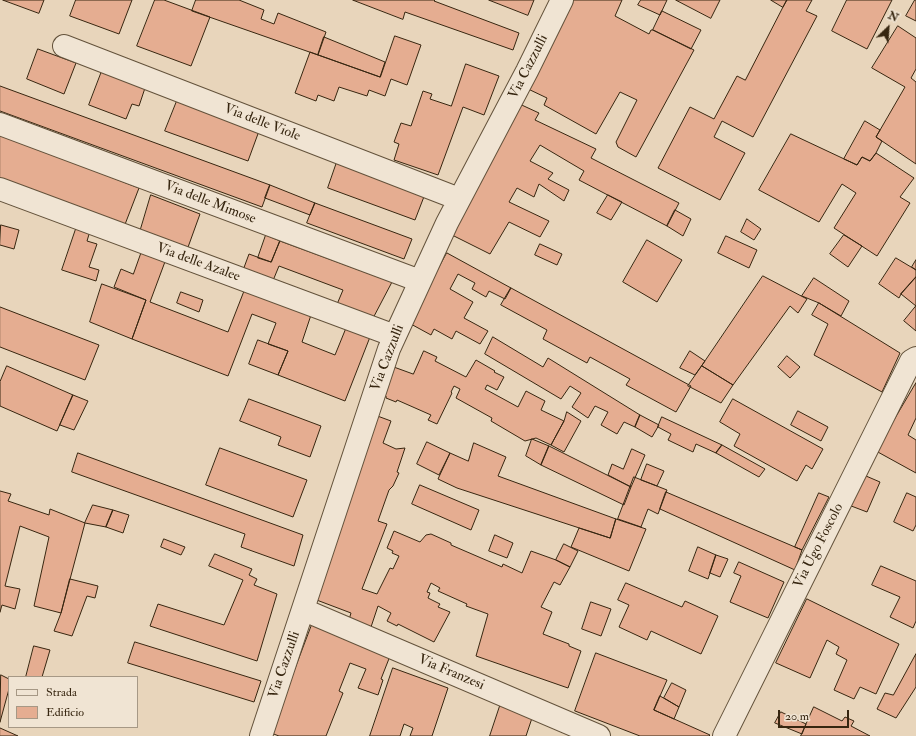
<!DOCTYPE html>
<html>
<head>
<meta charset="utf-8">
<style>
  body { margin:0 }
  #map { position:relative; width:916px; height:736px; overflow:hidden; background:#e8d5bb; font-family:"IM FELL Double Pica",serif }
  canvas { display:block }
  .legend { position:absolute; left:8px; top:676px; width:130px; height:52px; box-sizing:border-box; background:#f0e4d3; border:1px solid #a69885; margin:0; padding:5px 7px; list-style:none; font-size:12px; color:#372610 }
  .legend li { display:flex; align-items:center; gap:8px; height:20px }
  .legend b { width:20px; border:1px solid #a69885 }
  .north { position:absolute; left:868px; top:8px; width:40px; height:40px; -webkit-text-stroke:3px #f0e4d3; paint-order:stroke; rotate:25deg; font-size:11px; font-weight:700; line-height:16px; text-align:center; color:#372610 }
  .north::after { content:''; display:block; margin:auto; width:14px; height:18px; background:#372610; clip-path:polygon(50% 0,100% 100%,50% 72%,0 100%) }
  .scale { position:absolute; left:778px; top:710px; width:71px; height:18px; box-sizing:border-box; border:2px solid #372610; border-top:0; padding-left:5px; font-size:12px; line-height:14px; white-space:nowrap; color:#372610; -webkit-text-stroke:3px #f0e4d3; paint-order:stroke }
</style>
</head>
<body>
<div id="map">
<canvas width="916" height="736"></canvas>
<ul class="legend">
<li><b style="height:5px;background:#f0e4d3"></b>Strada</li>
<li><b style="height:11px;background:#e5ad91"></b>Edificio</li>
</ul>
<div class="north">N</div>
<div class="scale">20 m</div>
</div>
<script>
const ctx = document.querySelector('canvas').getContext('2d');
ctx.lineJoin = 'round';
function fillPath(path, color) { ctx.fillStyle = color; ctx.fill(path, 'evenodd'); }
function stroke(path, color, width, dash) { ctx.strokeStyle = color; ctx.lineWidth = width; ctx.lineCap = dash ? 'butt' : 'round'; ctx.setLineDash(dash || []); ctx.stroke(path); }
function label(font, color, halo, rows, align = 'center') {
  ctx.font = font + ' "IM FELL Double Pica",serif'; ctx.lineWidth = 3; ctx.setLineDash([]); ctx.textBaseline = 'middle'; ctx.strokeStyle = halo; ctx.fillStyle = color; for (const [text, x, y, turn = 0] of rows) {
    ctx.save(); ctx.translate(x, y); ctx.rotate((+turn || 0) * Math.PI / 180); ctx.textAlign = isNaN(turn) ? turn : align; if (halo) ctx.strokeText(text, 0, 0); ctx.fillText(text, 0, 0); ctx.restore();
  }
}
const building = new Path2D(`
  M3 0H44L39 13Z
  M76 0H132L119 34 70 16Z
  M155 0H164L210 17 191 66 137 46Z
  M196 0H239L264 10 261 19 274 24 278 13 326 32 318 55 192 11Z
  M353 0H435L434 1 519 33 513 50 405 12 403 19Z
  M489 0H534L528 15Z
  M569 0H622L615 16 649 34 651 30H653L694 50 636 157 618 147 616 142 637 100 620 92 596 134 544 105 547 98 526 88Z
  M641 0H667L660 15 638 5Z
  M676 0H720L711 18Z
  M771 0H787L783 7Z
  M787 0H812L806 11 817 16 753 137 722 121 714 137 745 153 720 200 658 168 690 107 714 119 737 76 745 80Z
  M847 0H892L867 49 832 31Z
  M915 0H916V21L906 16Z
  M662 11 701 30 691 49 653 30Z
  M898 26 916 38V69L911 78 916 82V164L876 137 905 87 872 68Z
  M395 36 421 45 407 85 391 79 385 96 369 90 367 96 339 87 334 101 318 95 316 101 295 93 310 52 380 77Z
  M324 37 385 62 380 77 318 55Z
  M38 49 76 63 64 94 27 79Z
  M466 64 499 76 484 115 463 107 438 175 394 160 399 144 394 142 401 123 411 126 423 91 432 94 430 99 451 106Z
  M102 71 145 88 139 106 132 104 126 119 89 105Z
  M0 86 270 185 262 207 0 111Z
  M177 101 259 131 248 161 165 131Z
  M513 101 539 113 535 120 596 149 591 158 679 203 667 226 579 180 584 171 540 145 530 161 553 173 548 179 569 190 564 201 539 184 534 197 517 188 509 202 549 221 540 237 509 222 490 254 446 232Z
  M865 121 880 130 876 137 882 141 876 153 870 161 862 157 857 165 844 159Z
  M0 134 139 188 124 227 0 181Z
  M791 134 857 165 862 157 870 161 876 153 914 178 900 197 910 203 877 256 834 228 856 193 842 184 819 222 759 190Z
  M337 162 425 194 415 220 328 188Z
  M270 185 315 203 310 215 265 198Z
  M151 195 200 214 187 250 140 232Z
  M608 195 622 202 611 220 597 213Z
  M315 203 412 239 404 259 307 223Z
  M675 210 691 219 683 236 667 226Z
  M747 219 761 229 754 240 741 232Z
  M1 225 19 230 14 249 0 245Z
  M77 226 90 231 87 241 97 244 89 267 99 270 96 281 62 270Z
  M266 235 280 241 271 262 258 258Z
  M844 235 862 246 848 267 830 254Z
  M726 236 757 250 749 268 718 253Z
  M647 240 682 260 657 302 623 282Z
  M280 241 392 282 371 322 335 309 343 290 279 266 272 283 242 273 249 254 271 262Z
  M540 244 562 254 557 265 535 255Z
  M142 251 166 259 150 302 228 332 244 291 311 315 302 342 335 355 346 328 370 337 345 401 278 375 288 351 268 344 276 323 252 314 228 376 132 339 146 300 114 287 121 269 133 274Z
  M447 253 511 288 505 299 489 291 486 297 472 289 475 283 458 274 450 289 473 302 464 318 488 331 480 344 456 331 452 339 434 329 431 335 409 323Z
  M896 258 916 270V277L901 294 899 298 879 284Z
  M916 260V270L912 267Z
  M763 276 807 299 798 313 790 306 733 385 702 366Z
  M916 277V306L901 294Z
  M814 278 849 301 841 316 819 303 802 296Z
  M102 284 146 300 132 339 90 322Z
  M511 288 691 386 676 412 626 385 630 379 590 357 587 363 543 339 547 330 501 305Z
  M181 292 203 300 199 312 177 303Z
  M819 303 900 353 882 392 814 355 828 324 812 315Z
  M916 306V331L904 321Z
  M0 307 99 345 85 380 0 347Z
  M493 337 543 367 548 358 640 415 635 427 624 422 617 434 601 425 608 412 595 406 588 418 572 407 581 393 570 386 561 399 485 354Z
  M258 340 288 351 278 375 249 364Z
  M424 351 437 357 435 361 466 377 476 360 495 371 494 372 504 377 497 390 487 385 485 389 518 407 526 391 545 401 541 410 564 421 551 445 536 438 525 441 491 421 492 418 456 398 460 389 454 386 451 392 452 393 437 424 428 420 431 415 397 400 396 402 386 398V396L379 394 391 366 413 374Z
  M690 351 705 361 695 375 680 368Z
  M787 356 800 367 790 378 778 367Z
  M7 366 73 395 57 431 0 406V382Z
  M702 366 733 385 721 403 688 386Z
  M916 383V418L908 435 916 440V473L876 451Z
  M73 395 88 401 74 430 60 425Z
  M249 399 321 426 310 457 278 445 281 437 240 421Z
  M733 399 823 449 812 469 806 465 797 481 734 446 740 434 720 422Z
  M798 411 828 427 821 441 791 425Z
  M567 412 581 421 564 452 551 445 564 421Z
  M372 414 391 421 383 443 396 449 405 448 397 472 399 473 393 486 389 490 378 521 387 524 362 589 377 594 390 568 393 569 399 556 392 553 393 551 387 548 394 531 420 542 426 535 431 534 451 543V545L502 567 503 564 522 573 531 551 556 560 570 567 560 585 554 582 541 607 552 612 543 634 569 644V646L581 651 568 688 476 656 488 614 466 606 467 604 438 591 440 588 431 583 427 592 430 593 428 598 440 604 438 607 450 612 434 642 398 624 397 626 387 621 391 613 378 606 369 633 348 623 351 613 314 599Z
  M640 415 659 425 652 437 635 427Z
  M662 417 722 445 716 453 696 444 693 452 668 440 671 434 658 427Z
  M532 439 549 446 541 465 526 456Z
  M427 442 450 453 439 475 417 464Z
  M474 443 506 457 498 476 616 519 610 538 457 488 438 479 450 453 468 461Z
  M722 445 765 469 759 477 716 453Z
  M549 446 631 487 624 505 541 465Z
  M220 448 307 480 293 517 206 485Z
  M632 449 645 455 631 487 608 475 612 464 623 469Z
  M78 453 303 535 294 566 241 547 245 534 72 472Z
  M647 464 664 471 657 486 641 480Z
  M859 473 880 482 867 512 846 504Z
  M634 477 667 490 658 514 648 509 641 527 618 519Z
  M420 485 479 510 471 530 412 504Z
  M0 491 11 494 8 501 49 515 50 509 85 523 61 613 34 606 49 537 20 526 5 586 20 589 15 609 2 605 0 612Z
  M666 492 802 550 795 570 660 509Z
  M819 493 829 497 802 550 795 547Z
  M907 493 916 497V525L913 531 894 522Z
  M93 505 113 510 106 527 85 523Z
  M113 510 129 515 123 533 106 527Z
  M616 519 646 529 629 571 571 547 579 528 610 538Z
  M495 535 513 543 507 558 489 551Z
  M164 539 185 547 181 555 161 547Z
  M564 544 578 551 570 567 556 560Z
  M698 547 716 555 708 579 689 571Z
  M215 554 252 569 249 575 257 579 254 585 277 594 257 661 150 626 158 604 224 625 243 580 209 566Z
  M716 555 728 559 720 577 710 573Z
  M739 562 784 582 768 618 730 602 741 576 734 573Z
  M881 566 916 581V621L913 628 890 617 900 597 872 585Z
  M70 579 98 586 95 598 87 596 72 636 54 631 61 613Z
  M626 583 682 607 685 601 718 616 701 654 651 631 647 640 619 627 629 605 618 600Z
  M807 599 899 644 876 694 860 687 854 699 834 690 847 660 836 654 839 647 827 640 810 678 776 663Z
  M591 602 611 609 601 636 582 629Z
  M313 622 327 627 326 631 344 639 392 651 381 679 383 680 378 695 358 688 366 669 350 663 339 691 343 693 326 736H279L271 733Z
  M135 642 261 681 254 702 128 663Z
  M34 646 50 650 42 677H26Z
  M596 653 667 680 654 710 710 735 709 736H640L575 711Z
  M916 654V687L896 718 877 709 885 693 893 695Z
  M393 668 448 688 432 736H410L413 728 404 724 400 736H370Z
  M1 675 9 679V689L0 722Z
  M672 683 686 690 679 707 664 698Z
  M660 696 679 707 674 719 654 710Z
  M501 703 532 718 526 736H490Z
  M814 707 842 721 845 717 854 721 851 726 870 736H801Z
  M781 712 806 724 802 734 775 723Z
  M0 728 18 736H0Z`);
fillPath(building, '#e5ad91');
stroke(building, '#372610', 1);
const street = new Path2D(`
  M64 46 459 199
  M0 124 420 281
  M0 189 395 336
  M304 610 599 736
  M261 736 389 349 447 223 527 71 562 0
  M724 736 911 361 916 358`);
stroke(street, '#63523b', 24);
stroke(street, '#f0e4d3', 22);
label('14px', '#372610', '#f0e4d3', [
  ["Via Cazzulli",529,67,-63],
  ["Via delle Viole",262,123,21],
  ["Via delle Mimose",210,203,21],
  ["Via delle Azalee",198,263,20],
  ["Via Cazzulli",388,358,-69],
  ["Via Ugo Foscolo",819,546,-63],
  ["Via Cazzulli",285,665,-71],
  ["Via Franzesi",451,673,23]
]);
</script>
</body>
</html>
